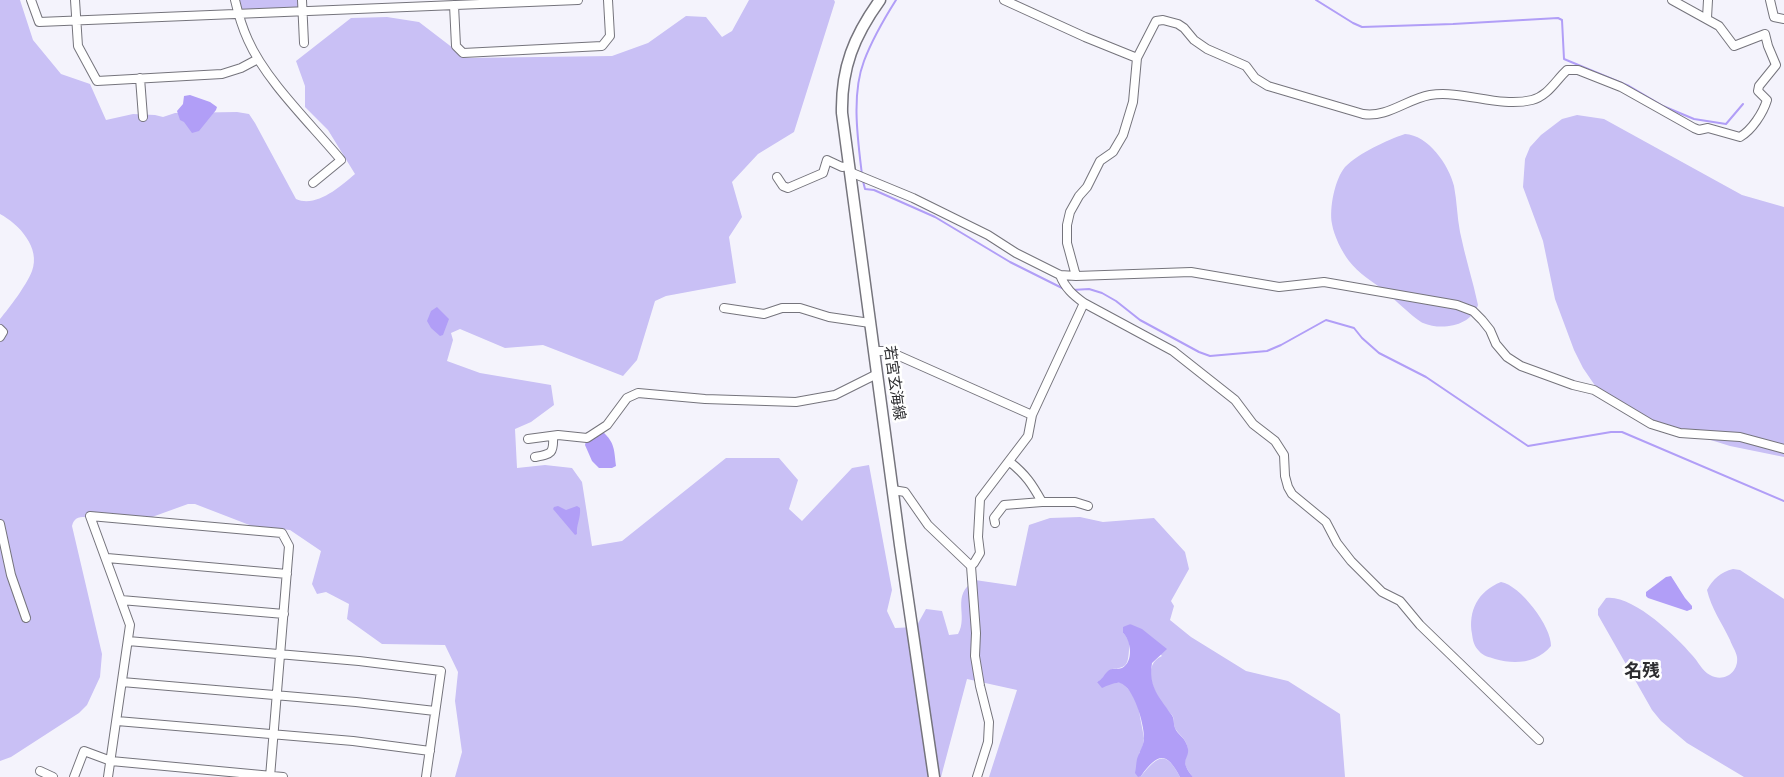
<!DOCTYPE html>
<html>
<head>
<meta charset="utf-8">
<style>
  body { margin:0 }
  canvas { display:block; background:#f4f3fc }
</style>
</head>
<body>
<canvas width="1784" height="777"></canvas>
<script>
const ctx = document.querySelector('canvas').getContext('2d');
ctx.lineJoin = 'round';
function fillPath(path, color) { ctx.fillStyle = color; ctx.fill(path, 'evenodd'); }
function stroke(path, color, width, dash) { ctx.strokeStyle = color; ctx.lineWidth = width; ctx.lineCap = dash ? 'butt' : 'round'; ctx.setLineDash(dash || []); ctx.stroke(path); }
function label(font, color, halo, rows, align = 'center') {
  ctx.font = font + ' "PT Sans","Noto Sans JP",sans-serif'; ctx.lineWidth = 5; ctx.setLineDash([]); ctx.textBaseline = 'middle'; ctx.strokeStyle = halo; ctx.fillStyle = color; for (const [text, x, y, turn = 0] of rows) {
    ctx.save(); ctx.translate(x, y); ctx.rotate((+turn || 0) * Math.PI / 180); ctx.textAlign = isNaN(turn) ? turn : align; if (halo) ctx.strokeText(text, 0, 0); ctx.fillText(text, 0, 0); ctx.restore();
  }
}
fillPath(new Path2D(`
  M0 0H20L33 40 61 74 90 84 106 120 133 114 155 115 163 117 175 113 237 112 249 114 255 123 296 199C316 208 340 187 355 174L328 130 305 107V86L296 61 351 18 387 17 419 22 466 58 612 56 648 43 686 16 706 17 722 37 732 31 749 0H834L835 2 794 132 758 154 732 182 742 217 729 237 736 283 666 296 655 301 637 360 623 376 543 345 505 348 460 329 451 333 453 340 447 361 480 373 551 385 554 405 531 422 515 429 517 468 545 465 572 468 582 482 592 546 622 541 726 458H779L798 480 789 509 802 521 852 468 869 465 892 590 887 611 895 628 916 627 926 609 942 611 949 635 958 634C969 615 950 596 975 580L1016 586 1029 525 1050 518 1080 517 1103 522 1154 518 1185 552 1189 569 1171 601 1174 606 1170 620 1191 637 1246 671 1288 681 1340 714 1345 777H1193C1176 757 1193 757 1186 743 1184 737 1178 734 1175 728 1173 724 1175 719 1172 715 1169 711 1165 708 1162 704 1153 690 1142 665 1162 656L1130 624 1123 628V633C1129 639 1130 643 1129 650 1128 664 1127 668 1112 669L1104 678 1097 682 1123 683 1133 695 1138 706 1144 738 1142 750 1139 753 1141 776C1158 755 1166 750 1180 777H989L1017 690 967 679 941 777H455L462 752 455 701 458 672 445 645 382 644 347 619 349 604 326 592 317 594 312 584 321 551 290 530 252 526 195 504H188L141 521 128 524 85 517C78 517 74 518 72 526L102 654 100 677 87 705 79 713 11 757 0 761V319C10 307 26 286 32 271 41 248 19 224 0 214Z
  M239 0H300L299 9 244 11 241 9Z
  M1577 115 1604 119 1742 195 1784 207V457L1730 446 1643 419 1598 390 1583 368 1574 350 1555 299 1543 241 1523 187 1525 159 1530 147 1541 135 1562 119Z
  M1405 134C1428 135 1449 165 1454 186 1457 201 1457 217 1460 232 1465 257 1473 281 1478 305 1471 326 1442 331 1423 323 1416 320 1393 298 1385 291 1373 282 1358 273 1349 261 1342 252 1334 236 1332 224 1329 208 1335 179 1345 167 1359 153 1387 140 1405 134Z
  M1733 569 1740 570 1784 599V777H1744L1687 743 1661 721 1652 710 1598 615V609L1606 598C1632 594 1676 636 1692 655 1698 661 1702 671 1710 675 1724 683 1739 672 1737 657 1736 651 1732 646 1730 640 1722 623 1711 608 1707 590 1713 579 1721 572 1733 569Z
  M1501 582C1520 585 1552 627 1551 646 1537 663 1515 665 1495 659 1489 657 1483 656 1479 651 1474 646 1473 641 1472 634 1468 611 1478 591 1501 582Z`), '#c9c0f5');
fillPath(new Path2D(`
  M190 95 210 102 217 107 216 110 199 131 192 133 184 122 180 120 177 111 183 104 184 96Z
  M437 307 449 319 443 335 440 336 431 328 427 321 431 311Z
  M603 432C615 443 614 450 616 466L612 468H599L592 461 585 445 586 441Z
  M558 506 566 510 577 506 580 508C581 518 576 525 577 534L575 535 553 509 554 507Z
  M1671 576 1685 598 1692 606V609L1687 611 1648 598 1646 596V592L1666 577Z
  M1130 624 1142 629 1167 649 1152 663C1148 686 1159 697 1171 714 1175 719 1173 723 1175 728 1177 734 1184 737 1186 743 1194 759 1176 757 1193 777H1180C1166 750 1157 754 1141 776L1138 777 1135 773C1136 769 1136 764 1137 759 1139 752 1144 746 1144 737 1144 724 1134 687 1120 683 1115 682 1107 686 1102 688L1097 682C1103 679 1103 676 1107 672 1111 667 1117 670 1122 668 1134 662 1131 640 1123 633V627Z`), '#b19ef7');
stroke(new Path2D(`
  M1316 0 1353 23 1362 27 1453 24 1558 18 1562 20 1564 59 1629 86 1663 106 1694 119 1726 124 1743 104
  M862 175C858 141 851 95 864 61 872 40 884 19 896 0
  M863 181 865 189 874 190 935 217 1010 262 1066 290
  M1072 290 1089 289 1102 293 1116 301 1140 320 1199 352 1210 356 1267 351 1281 345 1326 320 1354 328 1362 338 1379 353 1426 377 1528 446 1611 432H1622L1784 501`), '#b19ef7', 2);
const minor = new Path2D(`
  M31 0 39 22 578 0
  M75 0 78 46 97 81 222 74 241 68 258 59
  M235 0C238 13 242 27 248 40 266 81 312 125 341 160L313 183
  M302 0 304 43
  M1004 0 1085 37 1137 58
  M1770 0 1774 17 1784 19
  M454 5 456 46 463 53 602 46 610 36 608 0
  M1707 18 1708 0
  M140 78 143 117
  M850 172 913 198 988 235 1016 253 1060 275 1076 276 1191 272 1279 287 1324 282 1457 305 1473 311 1482 320 1490 330 1496 344 1507 357 1521 366 1573 385 1594 390 1651 424 1680 433 1740 437 1784 449
  M777 177 783 186 788 188 823 173 827 160 842 167 849 166
  M1060 275C1065 288 1073 295 1084 303L1173 351 1235 400 1253 424 1275 441 1284 455 1285 476 1288 487 1292 494 1326 522 1337 543 1351 561 1382 592 1400 601 1420 625 1539 740
  M1076 276 1067 243V225L1070 212 1079 196 1087 187 1100 161 1113 152 1123 135 1133 102 1137 58 1156 21 1163 20 1178 24 1184 28 1194 40 1207 49 1246 66 1255 78 1268 86 1363 114C1387 118 1407 99 1430 95 1464 90 1498 108 1532 100 1548 96 1556 80 1567 70H1578L1621 87 1694 128 1699 130 1708 128 1740 137C1752 130 1763 113 1767 100L1758 91 1759 86 1776 65 1768 46 1765 34 1734 46 1719 26 1672 0
  M724 308 764 314 782 308H800L829 317 870 323
  M0 329 3 332 0 337
  M874 351H888L1032 415
  M528 439 558 435 587 438 607 425 627 398 638 393 705 399 796 402 835 395 877 374
  M535 457C551 454 554 454 553 436
  M1010 462C1026 475 1032 484 1042 502H1075L1088 506
  M893 490 905 492 928 525 971 566 976 633 975 656 980 686 989 722 988 742 977 777
  M995 523 994 518 1004 505 1042 502
  M0 524 11 575 26 618
  M107 558 287 574
  M971 566 974 563 980 553 978 537 980 499 1028 436 1032 415 1084 303
  M121 600 284 614
  M128 641 359 661 441 671 426 777
  M122 682 356 702 435 711
  M117 721 353 741 430 751
  M40 771 53 777
  M74 777 84 751 111 761 283 777
  M108 777 130 625 90 516 282 533 289 546 270 777`);
const major = new Path2D(`
  M880 0C854 36 841 68 842 113L900 545 934 777`);
stroke(minor, '#75747c', 10);
stroke(major, '#75747c', 13);
stroke(minor, '#fff', 8);
stroke(major, '#fff', 10);
label('15px', '#2d2d30', '#fff', [
  ["若宮玄海線",894,383,82]
]);
label('bold 18px', '#2d2d30', '#fff', [
  ["名残",1642,672]
]);
</script>
</body>
</html>
